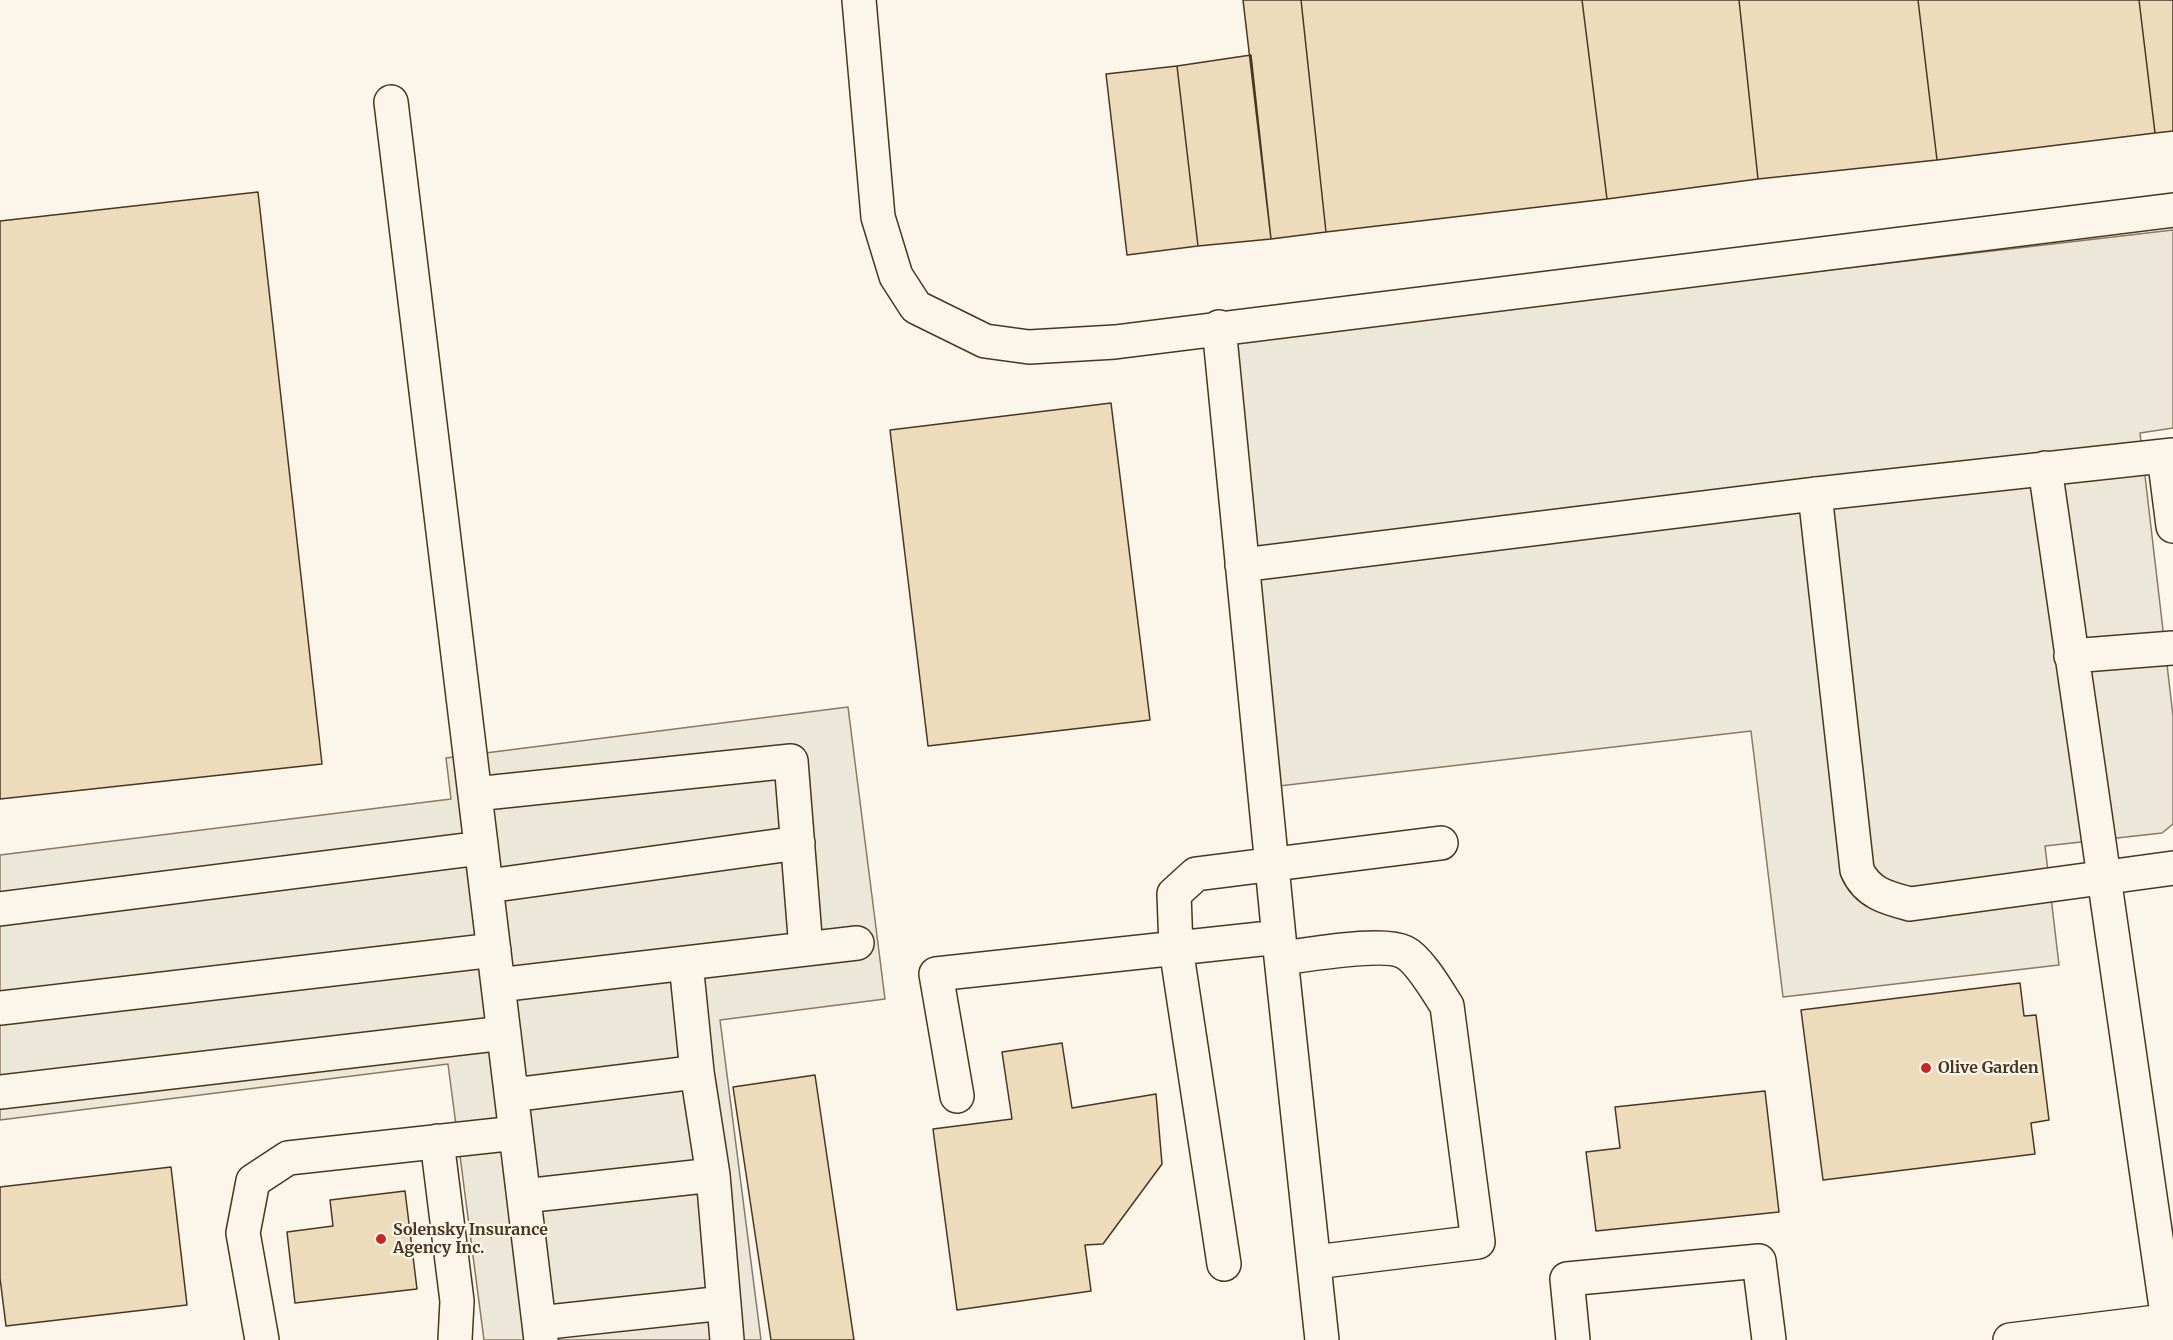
<!DOCTYPE html>
<html>
<head>
<meta charset="utf-8">
<style>
  body { margin:0 }
  canvas { display:block; background:#fbf6e9 }
</style>
</head>
<body>
<canvas width="2173" height="1340"></canvas>
<script>
const ctx = document.querySelector('canvas').getContext('2d');
ctx.lineJoin = 'round';
function fillPath(path, color) { ctx.fillStyle = color; ctx.fill(path, 'evenodd'); }
function stroke(path, color, width, dash) { ctx.strokeStyle = color; ctx.lineWidth = width; ctx.lineCap = dash ? 'butt' : 'round'; ctx.setLineDash(dash || []); ctx.stroke(path); }
function label(font, color, halo, rows, align = 'center') {
  ctx.font = font + ' Merriweather,serif'; ctx.lineWidth = 4.5; ctx.setLineDash([]); ctx.textBaseline = 'middle'; ctx.strokeStyle = halo; ctx.fillStyle = color; for (const [text, x, y, turn = 0] of rows) {
    ctx.save(); ctx.translate(x, y); ctx.rotate((+turn || 0) * Math.PI / 180); ctx.textAlign = isNaN(turn) ? turn : align; if (halo) ctx.strokeText(text, 0, 0); ctx.fillText(text, 0, 0); ctx.restore();
  }
}
const parking = new Path2D(`
  M2173 230V428L2140 433 2173 716V824L2162 833 2045 846 2059 965 1783 997 1751 731 1279 786 1226 340Z
  M848 707 885 999 720 1020 761 1340H484L448 1064 0 1120V855L451 799 446 758Z`);
fillPath(parking, '#ede7d9');
stroke(parking, '#887966', 1.5);
const building = new Path2D(`
  M1243 0H1301L1326 232 1271 239Z
  M1301 0H1582L1607 199 1326 232Z
  M1582 0H1739L1758 179 1607 199Z
  M1739 0H1918L1937 160 1758 179Z
  M1918 0H2139L2155 133 1937 160Z
  M2139 0H2173V131L2155 133Z
  M1251 55 1271 239 1198 246 1177 66Z
  M1177 66 1198 246 1127 255 1106 74Z
  M258 192 322 764 0 799V221Z
  M1111 403 1150 720 928 746 890 430Z
  M2020 983 2024 1016 2036 1015 2049 1120 2031 1123 2035 1154 1823 1180 1801 1010Z
  M1062 1043 1072 1108 1156 1094 1162 1164 1103 1244 1085 1245 1091 1291 957 1310 933 1129 1012 1119 1002 1052Z
  M815 1075 854 1340H771L733 1087Z
  M1765 1091 1779 1212 1596 1231 1586 1152 1620 1148 1615 1107Z
  M171 1167 187 1305 6 1326 0 1278V1187Z
  M405 1191 417 1289 295 1303 287 1232 333 1226 330 1200Z`);
fillPath(building, '#ecdcbc');
stroke(building, '#4a3520', 1.5);
const minor = new Path2D(`
  M859 0 878 217 896 276 916 307 985 341 1029 347 1115 342 2173 210
  M391 102 541 1340
  M1219 327 1281 958 1322 1340
  M2164 456 2173 526
  M2045 468 2168 1321 2158 1340
  M1815 494 1857 870C1867 893 1887 898 1910 904L2173 868
  M1242 565 1815 494 2173 455
  M2071 656 2173 648
  M475 794 791 761 806 949
  M488 886 798 843
  M0 909 481 848
  M1281 958C1309 955 1382 941 1404 952 1419 959 1438 992 1447 1006L1478 1242 1315 1262
  M686 963 697 1072 713 1175 727 1340
  M498 985 857 943
  M0 1008 494 950
  M0 1092 504 1033
  M512 1095 697 1072
  M957 1096 936 974 1279 937
  M437 1141 457 1301 455 1340
  M524 1196 713 1175
  M1224 1264 1176 948 1174 894 1196 874 1441 843
  M539 1323 724 1303
  M262 1340 243 1233 253 1181 288 1158 516 1133
  M1573 1340 1567 1279 1759 1261 1769 1340`);
const major = new Path2D(`
  M2010 1340 2173 1320`);
stroke(minor, '#4a3520', 36);
stroke(major, '#4a3520', 36);
stroke(minor, '#fbf6e9', 33);
stroke(major, '#fbf6e9', 33);
for (const [x, y, r, color] of [
  [1926,1068,6,"#c62828"],
  [381,1239,6,"#c62828"]
]) { const dot = new Path2D(); dot.arc(x, y, r, 0, 2 * Math.PI); ctx.fillStyle = color; ctx.fill(dot); stroke(dot, '#fbf6e9', 2); }
label('bold 16px', '#4a3520', '#fbf6e9', [
  ["Olive Garden",1938,1068],
  ["Solensky Insurance",393,1230],
  ["Agency Inc.",393,1248]
], 'left');
</script>
</body>
</html>
